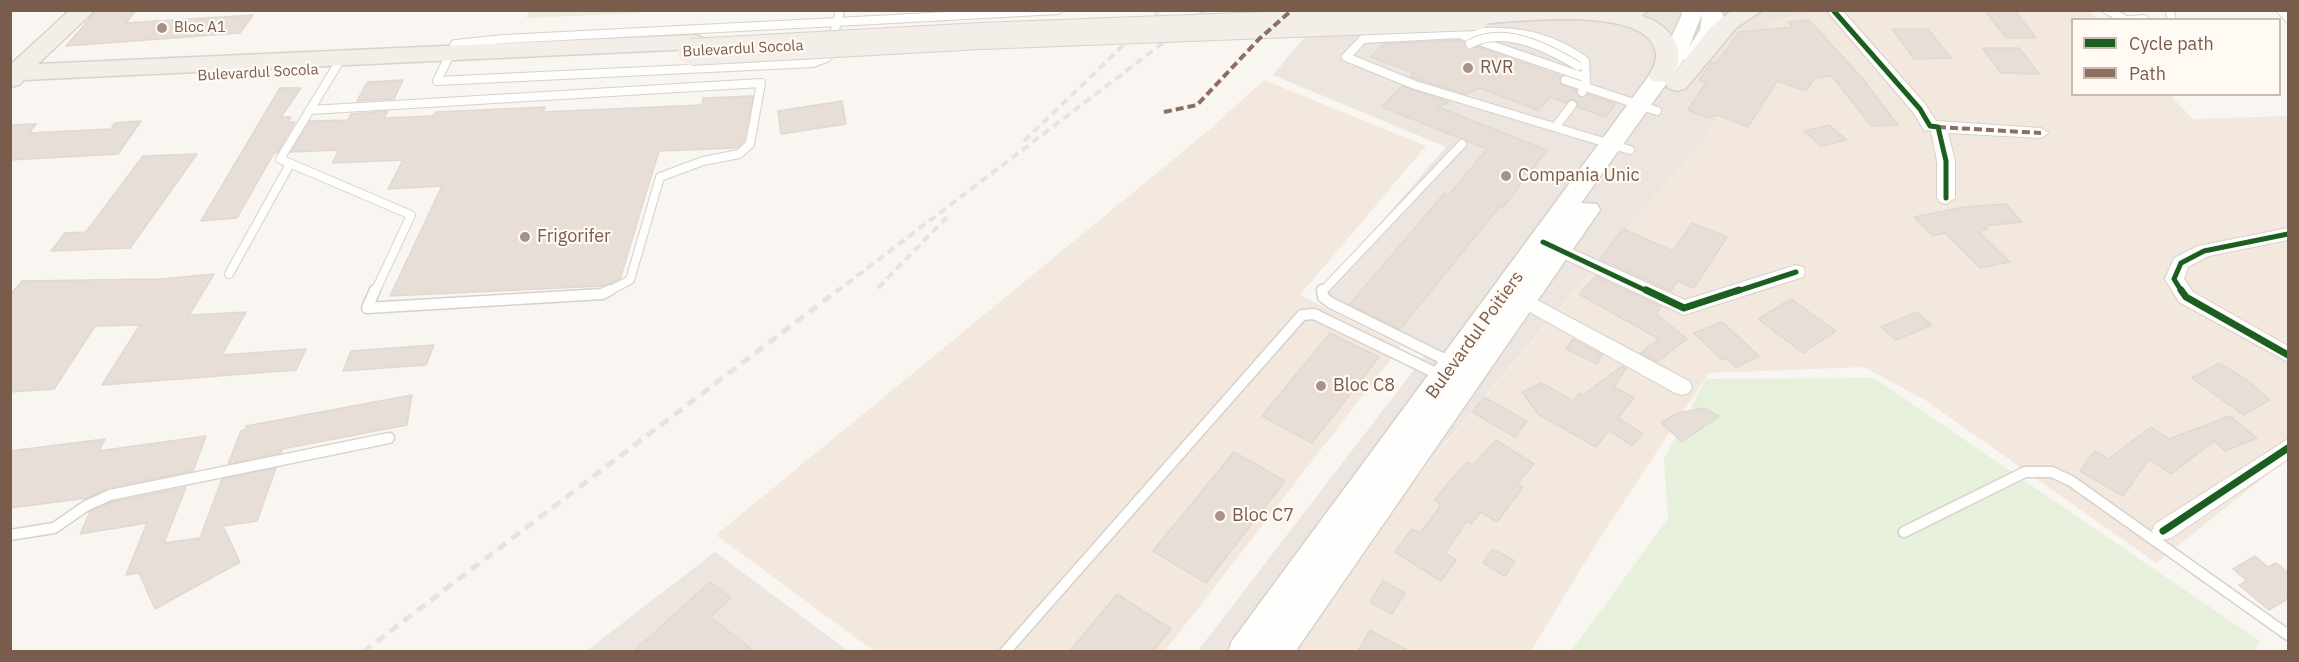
<!DOCTYPE html>
<html>
<head>
<meta charset="utf-8">
<style>
  body { margin:0 }
  #map { position:relative; width:2299px; height:662px; overflow:hidden; background:#f9f5f0; font-family:"IBM Plex Sans",sans-serif }
  canvas { display:block }
  .frame { position:absolute; inset:0; border:12px solid #7a5c4d; pointer-events:none }
  .legend { position:absolute; left:2071px; top:18px; width:210px; height:78px; box-sizing:border-box; background:#fffaf3; border:2px solid #cabbb1; margin:0; padding:8px 10px; list-style:none; font-size:18px; color:#7a5c4d }
  .legend li { display:flex; align-items:center; gap:12px; height:30px }
  .legend b { width:30px; border:2px solid #cabbb1 }
</style>
</head>
<body>
<div id="map">
<canvas width="2299" height="662"></canvas>
<div class="frame"></div>
<ul class="legend">
<li><b style="height:8px;background:#1b5e20"></b>Cycle path</li>
<li><b style="height:8px;background:#8d6e63"></b>Path</li>
</ul>
</div>
<script>
const ctx = document.querySelector('canvas').getContext('2d');
ctx.lineJoin = 'round';
function fillPath(path, color) { ctx.fillStyle = color; ctx.fill(path, 'evenodd'); }
function stroke(path, color, width, dash) { ctx.strokeStyle = color; ctx.lineWidth = width; ctx.lineCap = dash ? 'butt' : 'round'; ctx.setLineDash(dash || []); ctx.stroke(path); }
function label(font, color, halo, rows, align = 'center') {
  ctx.font = font + ' "IBM Plex Sans",sans-serif'; ctx.lineWidth = 4.5; ctx.setLineDash([]); ctx.textBaseline = 'middle'; ctx.strokeStyle = halo; ctx.fillStyle = color; for (const [text, x, y, turn = 0] of rows) {
    ctx.save(); ctx.translate(x, y); ctx.rotate((+turn || 0) * Math.PI / 180); ctx.textAlign = isNaN(turn) ? turn : align; if (halo) ctx.strokeText(text, 0, 0); ctx.fillText(text, 0, 0); ctx.restore();
  }
}
fillPath(new Path2D(`
  M1816 10 2089 11 2098 19 2072 20V94L2170 95 2193 119 2288 116V458L2156 563 1925 400 1864 367 1709 373 1599 539 1531 651 1269 652 1704 139 1772 19Z
  M1264 80 1426 146 1300 295 1401 346 1165 651H874L716 535 1208 131Z`), '#f2e8de');
fillPath(new Path2D(`
  M1326 11H1816L1772 20 1704 139 1268 651 1197 652 1430 349 1319 294 1446 147 1273 75Z
  M715 552 848 651 585 652Z`), '#ede5e0');
fillPath(new Path2D(`
  M529 11V10L640 11 639 13 526 18Z
  M1874 378 2261 642 2252 652H1570L1668 519 1664 459 1706 379Z`), '#e7f0db');
const building = new Path2D(`
  M97 10H136L126 23 253 15 240 33 66 46Z
  M1985 10H2014L2036 38H2006Z
  M1809 20 1863 79 1898 125 1871 126 1832 76 1815 78 1806 91 1777 81 1748 127 1717 115 1709 118 1688 110 1706 83 1699 80 1712 62 1717 63 1739 32 1793 27 1788 22Z
  M1892 29H1928L1951 58 1914 59Z
  M1458 40 1464 42 1469 50 1478 47 1560 76 1561 84 1576 90 1579 97 1588 94 1615 104 1606 117 1578 107 1577 102 1572 99 1566 103 1550 97 1538 110 1479 88 1465 94 1417 79 1410 77 1414 73 1371 57 1384 44Z
  M1982 48H2019L2039 74 2001 73Z
  M403 80 394 99 357 101 367 82Z
  M1402 86 1449 102 1438 107 1547 150 1503 207 1500 206 1400 329 1350 304 1444 194 1448 196 1487 149 1382 107Z
  M280 88H301L281 117H291L288 122H295L277 153H274L237 218 201 221Z
  M753 96 744 141 737 148 659 151 620 279 603 286 390 296 442 186 388 189 403 160 332 163 339 150 291 152 310 121 348 120 351 114 388 111 384 118 433 116 436 112 545 107 543 112 702 105 703 98Z
  M842 101 846 124 781 134 778 111Z
  M141 121 118 154 10 160V125L36 124 29 133 111 129 115 123Z
  M1829 125 1847 140 1821 146 1804 131Z
  M197 154 130 248 51 251 65 233 86 232 143 156Z
  M2006 204 2022 222 1985 226 1988 229 1978 231 2010 262 1980 268 1945 233 1933 236 1914 217 1965 207Z
  M1692 223 1727 237 1694 288 1677 281 1671 291 1600 259 1623 229 1673 251Z
  M214 274 189 315 246 312 222 355 306 349 296 370 102 385 140 325 95 326 54 389 10 392V295L22 281 161 279Z
  M1596 276 1661 307 1656 314 1687 339 1657 362 1640 353 1659 339 1579 294Z
  M1791 299 1836 331 1803 353 1758 319Z
  M1917 312 1932 325 1896 340 1881 327Z
  M1722 322 1730 329 1759 356 1736 367 1726 358 1722 360 1694 333Z
  M1330 333 1379 357 1312 443 1262 416Z
  M1573 339 1602 355 1597 364 1566 349Z
  M434 345 426 365 343 371 351 351Z
  M2219 363 2247 380 2270 400 2243 415 2192 378Z
  M1622 366 1626 368 1614 387 1634 398 1618 418 1643 434 1632 446 1609 430 1596 447 1538 414 1522 392 1541 383 1574 401 1579 393 1583 395Z
  M412 395 407 425 282 449 281 453 228 464 241 431 245 430 246 426Z
  M1484 397 1527 421 1515 437 1472 412Z
  M1704 408 1719 416 1682 442 1661 423 1678 413Z
  M2230 416 2257 438 2225 451 2214 441 2171 474 2149 459 2123 496 2080 471 2095 451 2108 459 2151 427 2169 439Z
  M206 436 193 471 108 488 87 498 10 508V451L105 439 99 451Z
  M1496 440 1534 464 1517 484 1523 487 1497 522 1481 512 1471 524 1467 521 1445 553 1456 560 1441 581 1395 552 1412 529 1420 533 1441 505 1434 500 1467 462 1473 465Z
  M1234 452 1285 481 1206 583 1153 551Z
  M276 468 257 521 223 526 240 562 155 609 139 573 126 575 147 523 80 534 90 512 112 502 186 487 164 543 200 538 222 479Z
  M1493 549 1515 561 1505 576 1483 563Z
  M2255 556 2268 567 2276 563 2289 573V598L2269 610 2239 585 2247 581 2233 569Z
  M1383 581 1405 593 1392 614 1370 602Z
  M710 582 731 598 710 617 754 651H634Z
  M1117 594 1171 629 1153 651H1070Z
  M1370 630 1408 651H1358Z`);
fillPath(building, '#e6ded7');
stroke(building, '#e2d8d2', 1.5);
const laneFar1 = new Path2D(`
  M2107 10 2126 20
  M2169 10 2171 16
  M2281 10 2288 18
  M2130 20 2144 19
  M837 22 828 57 813 63 437 81 455 44 504 39Z
  M837 22 840 10
  M837 22 1058 10
  M1460 34C1506 28 1547 33 1585 61L1586 86 1582 92
  M341 59 280 159 411 215 375 292
  M1584 77 1459 34 1363 39 1346 57 1415 85 1630 150
  M1565 80 1657 111
  M311 110 761 83 750 144 739 154 703 161 660 177 630 280 607 292
  M1557 125 1572 105
  M229 274 290 164
  M1322 292 1462 144`);
const lane = new Path2D(`
  M375 290 367 308 602 294 610 290
  M1322 290 1323 297 1331 303 1452 363
  M1904 532 2025 472H2052L2071 481 2288 635
  M10 535 54 528 86 506 110 495 389 438
  M1005 652 1302 315 1314 314 1440 375`);
const street = new Path2D(`
  M1826 10H1842L1926 105 1936 121 2041 128 2049 133 2041 138 1948 133 1955 161V198L1946 204 1940 202 1937 198V161L1931 131 1924 130 1913 112Z
  M2288 228V240L2209 256 2188 267 2184 279 2193 292 2288 346V362L2179 302 2165 279 2174 258 2198 246Z
  M1545 237 1685 300 1796 265 1803 267 1805 272 1803 277 1684 315 1539 247 1536 243 1539 239Z
  M1524 293 1689 381 1692 387 1689 393 1682 395 1675 393 1517 305 1514 300 1517 295Z
  M2288 439V459L2171 538 2163 540 2155 538 2152 531 2155 524Z`);
const secondary = new Path2D(`
  M1679 10H1721C1730 27 1710 49 1701 62L1693 63 1684 59 1581 203 1597 204 1600 210 1295 652H1228L1232 641 1662 58 1682 14ZM1702 14 1700 30 1689 47Z`);
const primary = new Path2D(`
  M70 10H95L38 64 693 35 701 37 705 42 701 47 693 49 24 80 19 85 10 87V65Z
  M1474 10H1648L1642 16C1667 24 1687 45 1675 72L1711 27 1731 11 1763 10 1736 28 1686 88 1677 91 1668 88 1665 82 1652 81 1649 76C1652 69 1657 62 1656 54 1651 3 1512 22 1476 24L1468 22 1464 17 1468 12Z`);
stroke(laneFar1, '#d7d1cb', 10);
stroke(lane, '#d7d1cb', 13);
stroke(street, '#d7d1cb', 2);
stroke(secondary, '#d9d2cb', 3);
stroke(primary, '#dad1cc', 3);
stroke(laneFar1, '#fefefd', 8);
stroke(lane, '#fefefd', 10);
fillPath(street, '#fefefd');
fillPath(secondary, '#fefefd');
fillPath(primary, '#f3eee8');
stroke(new Path2D(`
  M1024 141 1160 10
  M878 288 947 217
  M836 292 1206 10`), '#e6e3e7', 4, [8, 5]);
stroke(new Path2D(`
  M363 652 838 290`), '#e6e3e7', 5, [10, 7]);
const laneBridge = new Path2D(`
  M1470 44C1504 25 1548 48 1578 66`);
const primaryBridge = new Path2D(`
  M691 52 981 36 1476 17`);
stroke(laneBridge, '#d7d1cb', 10, []);
stroke(primaryBridge, '#dad1cc', 28, []);
stroke(laneBridge, '#fefefd', 8);
stroke(primaryBridge, '#f3eee8', 26);
stroke(new Path2D(`
  M1164 112 1197 105 1259 39 1292 10
  M1938 127 2041 133`), '#8d6e63', 4, [8, 4]);
stroke(new Path2D(`
  M1833 10 1920 109 1930 126 1938 127 1946 161V198
  M1543 242 1649 292
  M1735 292 1796 272
  M2182 292 2174 279 2181 263 2204 251 2288 234`), '#1b5e20', 5);
stroke(new Path2D(`
  M1646 290 1684 308 1739 290
  M2181 290 2186 297 2288 355
  M2163 531 2288 448`), '#1b5e20', 7);
for (const [x, y, r, color] of [
  [162,28,6,"#a69286"],
  [1468,68,6,"#a69286"],
  [1506,176,6,"#a69286"],
  [525,237,6,"#a69286"],
  [1321,386,6,"#a69286"],
  [1220,516,6,"#a69286"]
]) { const dot = new Path2D(); dot.arc(x, y, r, 0, 2 * Math.PI); ctx.fillStyle = color; ctx.fill(dot); stroke(dot, '#fffaf3', 2); }
label('15px', '#7a5c4d', '#fffaf3', [
  ["Bloc A1",174,28]
], 'left');
label('15px', '#7a5c4d', '#fffaf3', [
  ["Bulevardul Socola",743,49,-3],
  ["Bulevardul Socola",258,73,-3]
]);
label('18px', '#7a5c4d', '#fffaf3', [
  ["RVR",1480,68],
  ["Compania Unic",1518,176],
  ["Frigorifer",537,237],
  ["Bloc C8",1333,386],
  ["Bloc C7",1232,516]
], 'left');
label('18px', '#7a5c4d', '#fffaf3', [
  ["Bulevardul Poitiers",1475,335,-54]
]);
</script>
</body>
</html>
